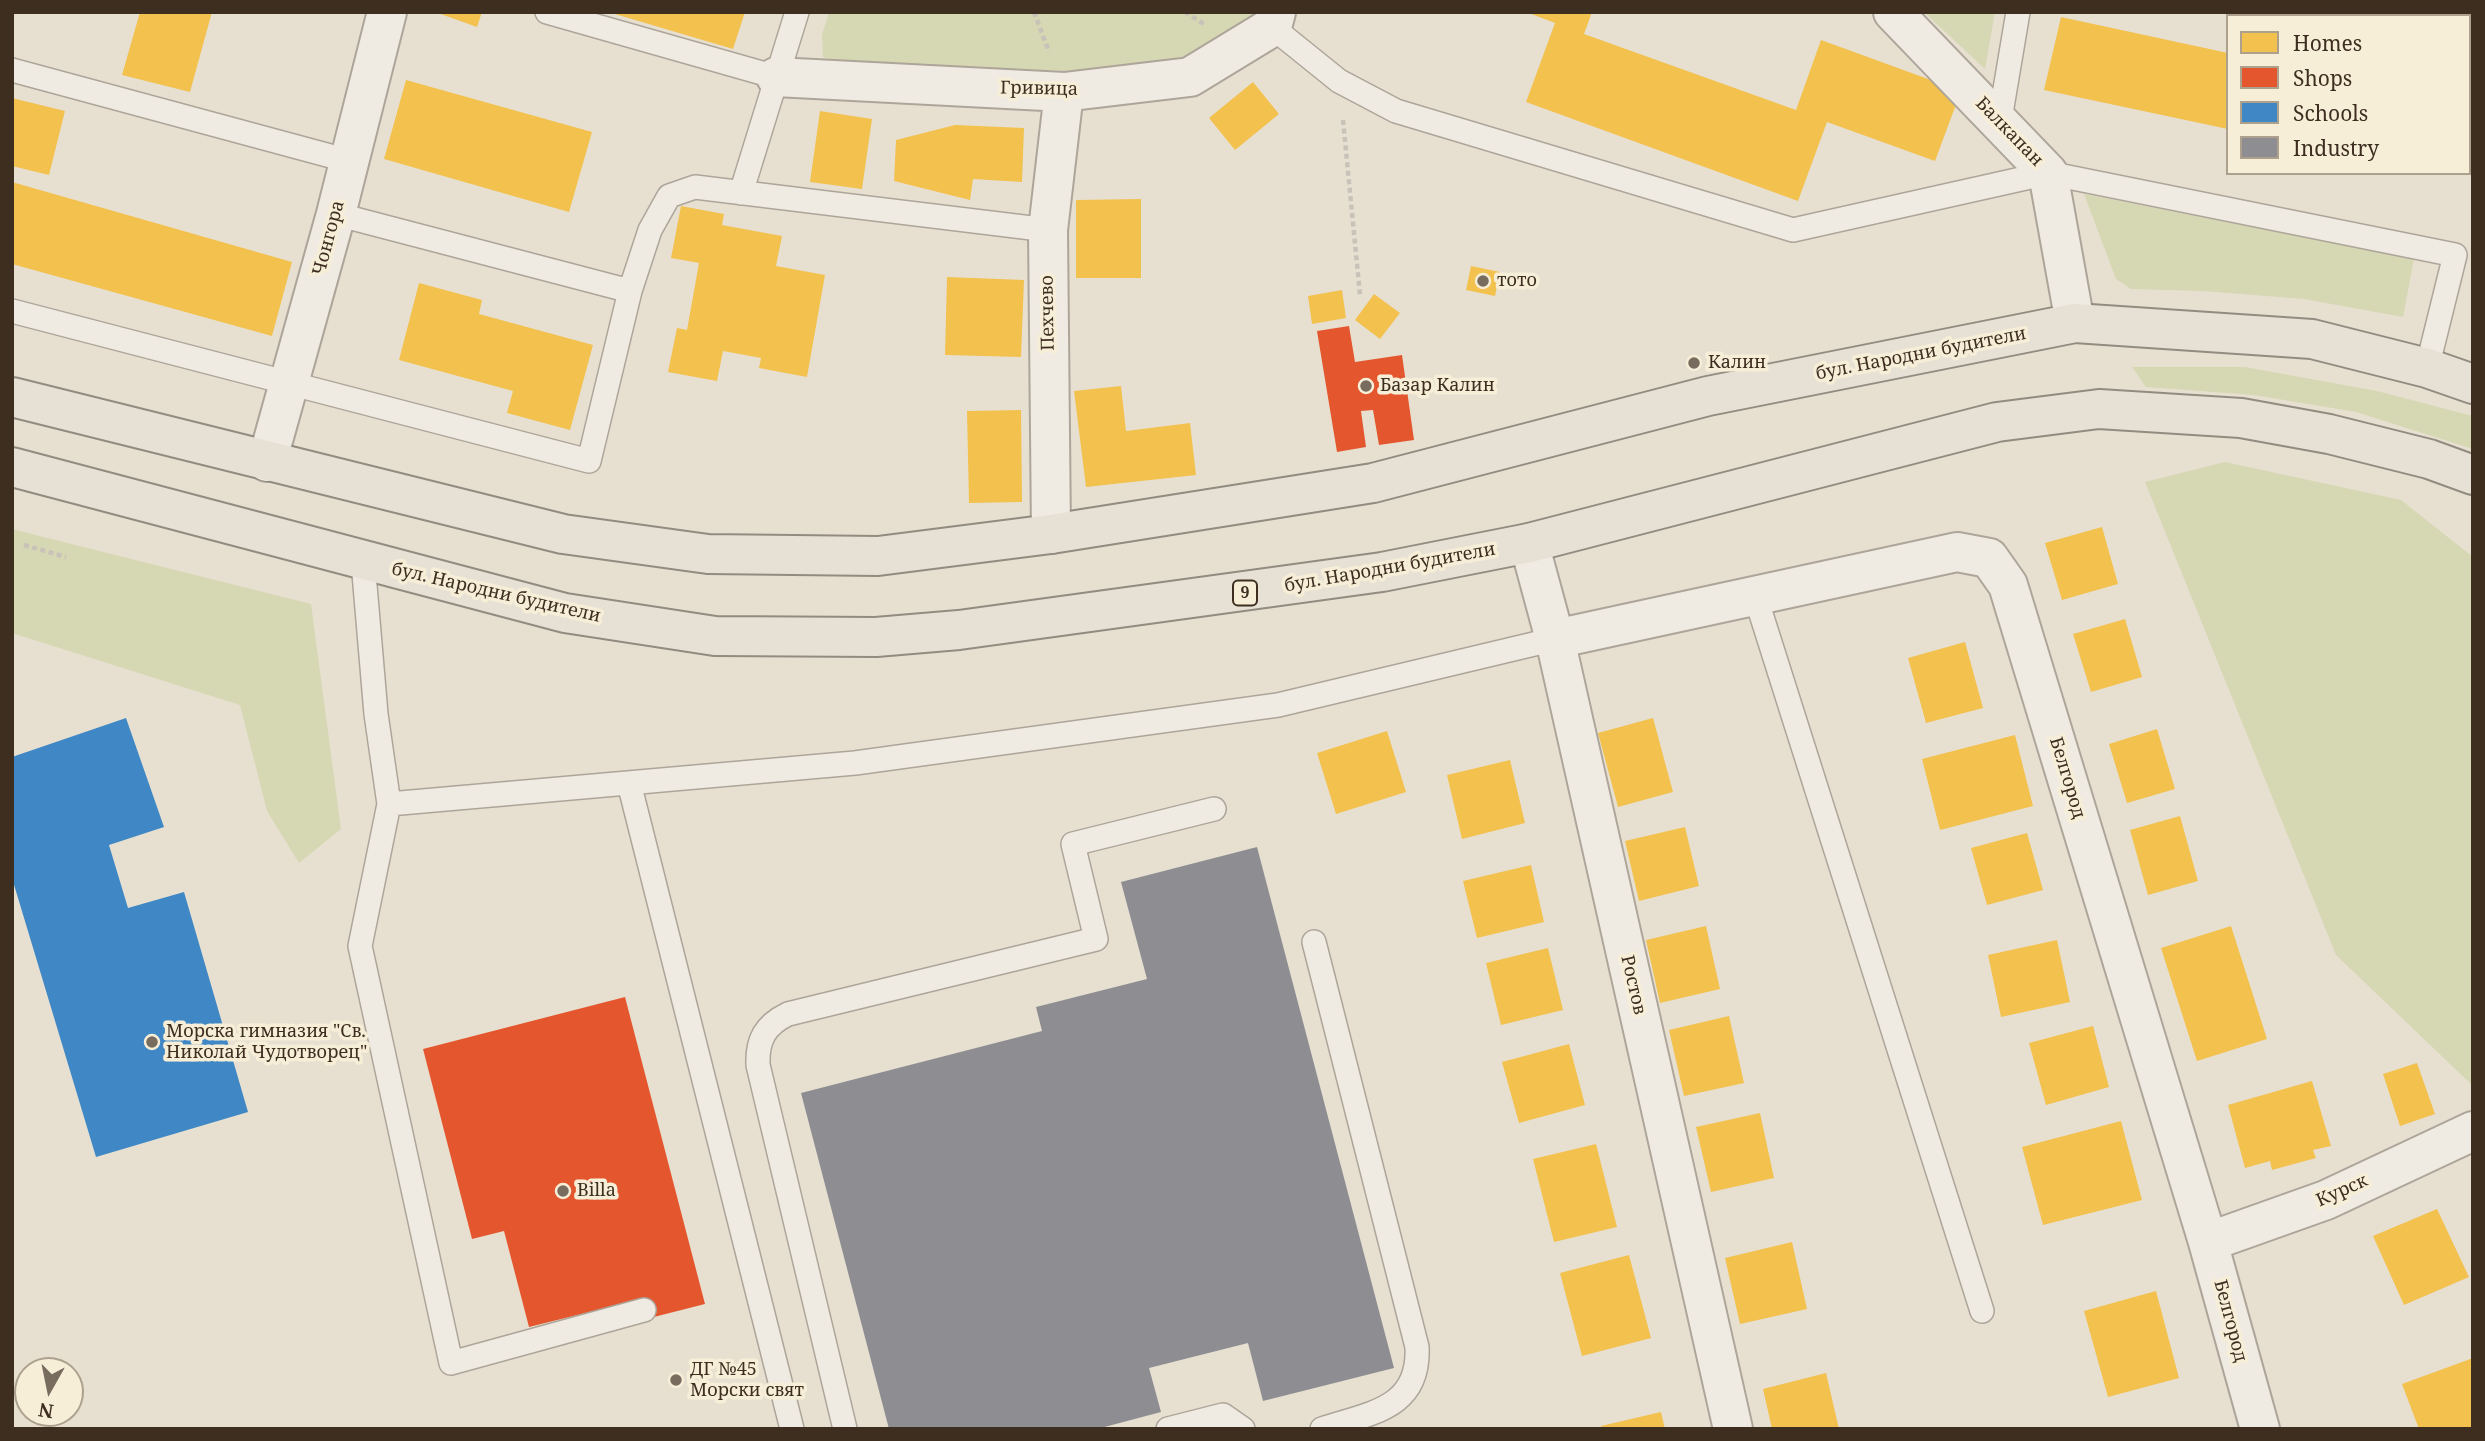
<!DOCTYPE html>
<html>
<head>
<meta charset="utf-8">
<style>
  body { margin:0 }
  #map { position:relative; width:2485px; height:1441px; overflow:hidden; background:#e7e0d1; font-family:"Noto Serif",serif }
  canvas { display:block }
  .frame { position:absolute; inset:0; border:14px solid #3d2e20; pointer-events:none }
  .legend { position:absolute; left:2226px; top:14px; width:245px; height:161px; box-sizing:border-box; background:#f7eed8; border:2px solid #ada18e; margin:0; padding:9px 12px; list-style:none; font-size:21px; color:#3d2e20 }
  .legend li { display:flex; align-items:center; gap:14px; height:35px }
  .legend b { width:35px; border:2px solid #ada18e }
  .north { position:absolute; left:14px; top:1357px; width:70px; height:70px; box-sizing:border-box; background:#f7eed8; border:2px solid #ada18e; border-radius:50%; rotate:189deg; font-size:19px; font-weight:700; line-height:28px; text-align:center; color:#3d2e20 }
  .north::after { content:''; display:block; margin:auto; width:24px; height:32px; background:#786c5e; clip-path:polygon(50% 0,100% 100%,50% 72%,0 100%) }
</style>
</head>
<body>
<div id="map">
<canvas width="2485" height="1441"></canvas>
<div class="frame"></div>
<ul class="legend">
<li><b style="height:19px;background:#f2c14e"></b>Homes</li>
<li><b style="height:19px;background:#e4572e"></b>Shops</li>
<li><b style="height:19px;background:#3f88c5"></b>Schools</li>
<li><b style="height:19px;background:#8d8d92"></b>Industry</li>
</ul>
<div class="north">N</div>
</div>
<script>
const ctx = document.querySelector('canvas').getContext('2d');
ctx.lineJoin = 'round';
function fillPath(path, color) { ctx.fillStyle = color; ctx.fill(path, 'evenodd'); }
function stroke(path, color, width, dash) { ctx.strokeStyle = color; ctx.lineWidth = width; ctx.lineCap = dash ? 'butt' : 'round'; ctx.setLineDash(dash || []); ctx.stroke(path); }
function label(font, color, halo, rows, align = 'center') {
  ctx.font = font + ' "Noto Serif",serif'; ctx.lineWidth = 7; ctx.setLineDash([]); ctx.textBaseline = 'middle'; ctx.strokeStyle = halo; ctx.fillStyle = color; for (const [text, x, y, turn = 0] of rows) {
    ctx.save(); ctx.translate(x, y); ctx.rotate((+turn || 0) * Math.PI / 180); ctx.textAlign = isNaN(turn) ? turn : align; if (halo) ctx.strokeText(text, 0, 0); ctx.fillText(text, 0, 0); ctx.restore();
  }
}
fillPath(new Path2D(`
  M829 12H1257L1255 21 1187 60 1132 73 839 64 823 57 822 35Z
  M1924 12H1995L1985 69Z
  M2084 194 2414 259 2403 317 2304 299 2203 291 2131 289 2116 279Z
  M2132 367H2245L2377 391 2473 416V449L2356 412 2254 395 2146 387Z
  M2225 462 2401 500 2473 557V1086L2336 955 2145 482Z
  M12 529 311 604 341 829 299 863 267 811 240 705 12 633Z`), '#d6d7b3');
fillPath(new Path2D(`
  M140 12H212L190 92 122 75Z
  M435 12H482L477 27Z
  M608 12H745L733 49Z
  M1526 12H1592L1584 34 1796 110 1821 40 1961 91 1935 161 1827 122 1798 201 1526 102 1555 23Z
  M2061 17 2228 53V129L2044 90Z
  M406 80 592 132 569 212 384 159Z
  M1253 82 1279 114 1235 150 1209 118Z
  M12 98 65 111 49 175 12 166Z
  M820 111 872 119 862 189 810 182Z
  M955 125 1024 128 1022 182 973 179 970 200 894 181 896 140Z
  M12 182 292 262 272 336 12 264Z
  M1141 199V278H1076V200Z
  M681 206 724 214 722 225 782 236 776 266 825 275 807 377 759 368 761 358 723 351 717 381 668 372 677 328 687 330 699 263 671 258Z
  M1471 266 1500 272 1495 296 1466 290Z
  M947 277 1024 280 1021 357 945 355Z
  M419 283 482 300 479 314 593 345 570 430 507 413 513 391 399 360Z
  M1342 290 1346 318 1312 324 1308 296Z
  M1374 294 1400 313 1380 339 1355 320Z
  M1121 386 1126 431 1190 423 1196 475 1086 487 1074 391Z
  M1021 410 1022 502 969 503 967 411Z
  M2102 527 2118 584 2062 600 2045 543Z
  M2125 619 2142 677 2091 692 2073 634Z
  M1965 642 1983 708 1926 723 1908 658Z
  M1653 718 1673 792 1618 807 1598 733Z
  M2157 729 2175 789 2127 803 2109 744Z
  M1387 731 1406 792 1336 814 1317 753Z
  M2015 735 2033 806 1940 830 1922 759Z
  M1510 760 1525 823 1462 839 1447 775Z
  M2180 816 2198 881 2148 895 2130 830Z
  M1685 827 1699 886 1639 901 1625 841Z
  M2027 833 2043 890 1987 905 1971 848Z
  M1531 865 1544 922 1477 938 1463 881Z
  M1706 926 1720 989 1660 1003 1646 940Z
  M2231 926 2267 1039 2197 1061 2161 948Z
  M2057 940 2070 1002 2001 1017 1988 955Z
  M1548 948 1563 1010 1501 1025 1486 963Z
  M1729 1016 1744 1083 1684 1096 1669 1030Z
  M2093 1026 2109 1087 2046 1105 2029 1043Z
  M1569 1044 1585 1105 1519 1123 1502 1062Z
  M2417 1063 2435 1114 2400 1126 2383 1074Z
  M2312 1081 2331 1146 2313 1150 2316 1158 2272 1170 2270 1161 2245 1168 2228 1105Z
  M1760 1113 1774 1178 1711 1192 1696 1127Z
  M2121 1121 2142 1200 2043 1225 2022 1147Z
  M1596 1144 1617 1227 1554 1242 1533 1159Z
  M2437 1209 2469 1277 2404 1305 2373 1236Z
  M1792 1242 1807 1309 1740 1324 1725 1258Z
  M1629 1255 1651 1338 1582 1356 1560 1273Z
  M2156 1291 2179 1378 2108 1397 2084 1311Z
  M2473 1358V1429H2419L2402 1384Z
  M1826 1373 1839 1429H1772L1763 1389Z
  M1661 1412 1665 1429H1602L1601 1426Z`), '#f2c14e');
fillPath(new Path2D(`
  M1349 326 1355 362 1402 355 1414 440 1379 445 1373 410 1361 411 1366 447 1337 452 1317 331Z
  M625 997 705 1304 646 1319 642 1299 529 1327 504 1231 472 1239 423 1049Z`), '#e4572e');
fillPath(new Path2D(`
  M126 718 164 827 109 845 128 908 184 892 248 1112 96 1157 12 878V757Z`), '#3f88c5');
fillPath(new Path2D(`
  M1257 847 1394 1368 1263 1401 1248 1343 1149 1368 1161 1412 1097 1429H889L801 1093 1042 1031 1036 1007 1147 979 1121 882Z`), '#8d8d92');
const service = new Path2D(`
  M547 12 776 77
  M1272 27 1339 81 1396 111 1793 230 2048 173 2455 255 2427 368
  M12 70 349 161
  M1999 125 2018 12
  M741 193 797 12
  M630 291 650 230 669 196 695 187 1048 230
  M12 311 589 461 630 291 336 214
  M363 562 376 714 389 804 855 763 1278 705 1555 639
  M1755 595 1982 1311
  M629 783 792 1429
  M389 804 360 946 451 1363 644 1310
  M1314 942 1417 1347C1420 1409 1370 1413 1322 1429
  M845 1429 758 1065C757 1040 765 1025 788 1014L1096 939 1073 844 1214 809
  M1168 1429 1223 1415 1243 1429`);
const minor = new Path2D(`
  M1893 12 2048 173 2075 323
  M776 77 1064 92 1190 77 1272 27 1276 12
  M267 462 336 214 387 12
  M1051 534 1048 230 1064 92
  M1529 543 1555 639 1733 1429
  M1555 639 1957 552 1989 558 2008 585 2208 1242 2260 1429
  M2208 1242 2326 1200 2473 1131`);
const primary = new Path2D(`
  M12 397 563 534 708 554 878 556 1051 534 1373 483 1708 396 2075 323 2312 339 2427 368 2473 384
  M12 467 565 613 715 636 876 637 959 630 1382 572 1529 543 1997 422 2099 409 2241 418 2329 434 2429 459 2473 475`);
stroke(service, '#ada599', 26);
stroke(minor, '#ada599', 42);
stroke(primary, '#928b80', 42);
stroke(new Path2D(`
  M1034 12 1049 52
  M1185 12 1204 24
  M1343 120 1360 295
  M24 545 66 557`), '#c8c2b9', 4.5, [5, 3.5]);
stroke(service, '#efebe3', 23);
stroke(minor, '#efebe3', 38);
stroke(primary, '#e6e1d4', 38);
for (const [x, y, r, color] of [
  [1483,281,7,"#786c5e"],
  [1694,363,7,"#786c5e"],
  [1366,386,7,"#786c5e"],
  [152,1042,7,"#786c5e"],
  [563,1191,7,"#786c5e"],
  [676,1380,7,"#786c5e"]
]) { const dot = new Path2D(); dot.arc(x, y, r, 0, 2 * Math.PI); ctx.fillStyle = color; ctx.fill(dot); stroke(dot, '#f7eed8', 2.5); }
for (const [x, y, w] of [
  [1245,593,24]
]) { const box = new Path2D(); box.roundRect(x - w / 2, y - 12.5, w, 25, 5); ctx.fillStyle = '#f7eed8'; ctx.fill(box); stroke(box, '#3d2e20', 2); }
label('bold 16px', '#3d2e20', null, [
  ["9",1245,593]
]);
label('18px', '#3d2e20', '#f7eed8', [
  ["Гривица",1039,89,1],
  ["Балкапан",2009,132,46],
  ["Чонгора",329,238,-75],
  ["Пехчево",1048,313,-91],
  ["бул. Народни будители",1921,354,-11],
  ["бул. Народни будители",1390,568,-10],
  ["бул. Народни будители",496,593,13],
  ["Белгород",2067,778,73],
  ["Ростов",1633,985,77],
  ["Курск",2342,1191,-24],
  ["Белгород",2230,1321,75]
]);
label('18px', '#3d2e20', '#f7eed8', [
  ["тото",1497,281],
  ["Калин",1708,363],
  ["Базар Калин",1380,386],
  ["Морска гимназия \"Св.",166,1032],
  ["Николай Чудотворец\"",166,1053],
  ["Billa",577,1191],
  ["ДГ №45",690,1370],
  ["Морски свят",690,1391]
], 'left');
</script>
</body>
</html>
